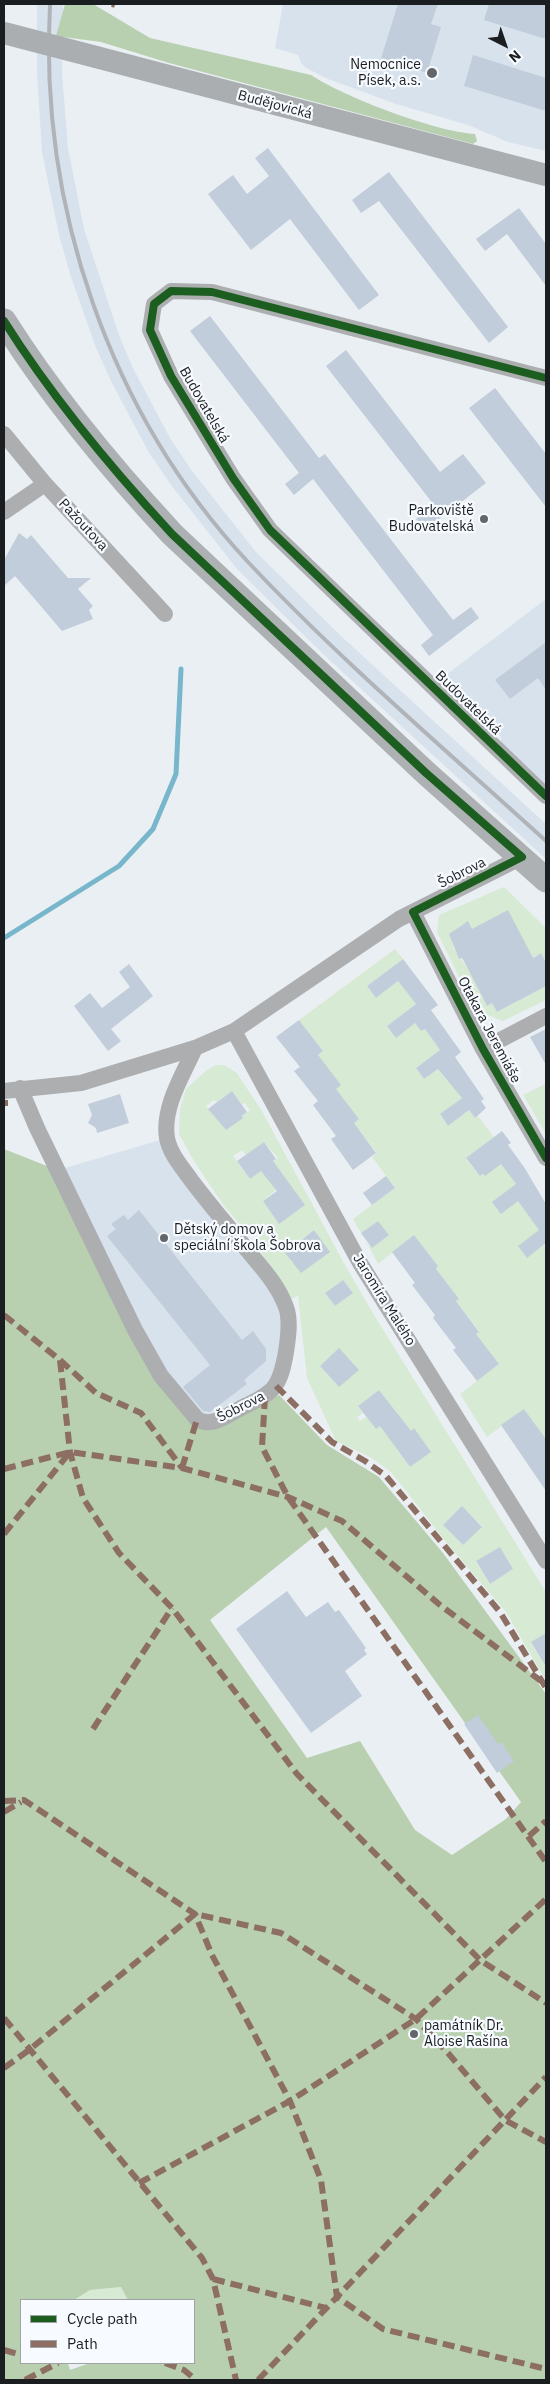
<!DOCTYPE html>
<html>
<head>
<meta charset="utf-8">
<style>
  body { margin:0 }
  #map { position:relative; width:550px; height:2384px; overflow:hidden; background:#eaeff4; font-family:"IBM Plex Sans",sans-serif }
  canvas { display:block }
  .frame { position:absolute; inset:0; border:5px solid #1b1e21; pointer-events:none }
  .legend { position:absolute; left:20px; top:2299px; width:175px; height:65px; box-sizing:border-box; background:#f7fbff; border:1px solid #9fa3a6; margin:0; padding:6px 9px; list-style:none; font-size:15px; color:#1b1e21 }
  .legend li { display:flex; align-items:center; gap:10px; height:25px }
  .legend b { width:25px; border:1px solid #9fa3a6 }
  .north { position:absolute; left:480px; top:20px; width:50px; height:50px; -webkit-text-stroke:4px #f7fbff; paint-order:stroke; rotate:139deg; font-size:14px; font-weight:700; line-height:20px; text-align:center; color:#1b1e21 }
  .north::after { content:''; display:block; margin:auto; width:18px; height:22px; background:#1b1e21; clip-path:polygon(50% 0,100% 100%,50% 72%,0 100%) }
</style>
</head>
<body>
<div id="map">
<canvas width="550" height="2384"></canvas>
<div class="frame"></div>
<ul class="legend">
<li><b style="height:6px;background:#1b5e20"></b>Cycle path</li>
<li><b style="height:6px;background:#8d6e63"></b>Path</li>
</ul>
<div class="north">N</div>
</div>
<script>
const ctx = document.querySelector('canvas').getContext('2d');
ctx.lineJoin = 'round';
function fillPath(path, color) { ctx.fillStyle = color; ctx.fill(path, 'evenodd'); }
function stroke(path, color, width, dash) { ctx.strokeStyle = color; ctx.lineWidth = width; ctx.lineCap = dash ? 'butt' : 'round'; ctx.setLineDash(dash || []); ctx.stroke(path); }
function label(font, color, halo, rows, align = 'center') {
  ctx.font = font + ' "IBM Plex Sans",sans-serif'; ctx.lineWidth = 4.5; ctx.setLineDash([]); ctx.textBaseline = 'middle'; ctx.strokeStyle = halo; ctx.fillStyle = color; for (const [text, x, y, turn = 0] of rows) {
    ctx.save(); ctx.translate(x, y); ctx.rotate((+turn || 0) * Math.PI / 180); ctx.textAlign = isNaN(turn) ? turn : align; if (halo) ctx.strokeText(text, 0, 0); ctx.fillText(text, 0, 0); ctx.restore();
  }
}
fillPath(new Path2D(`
  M37 4H63L62 73 68 148 84 229 120 338 134 370 170 438 192 471 256 552 341 636 546 824V859L324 655 237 569 171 485 148 451 111 381 96 348 71 277 59 235 42 152 37 74Z
  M283 4H546V151L508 142 468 125 396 104 328 79 306 68 301 63 298 55 275 48Z
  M546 599V787L501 744V737L472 705 460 703 438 681Z
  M167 1138 287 1309 277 1384 204 1423 161 1376 58 1170Z`), '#d8e2ed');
fillPath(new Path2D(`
  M504 887 546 928V962L541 953 521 964 535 992 546 986V1000L503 1021 475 1010 437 932 439 915ZM468 922 485 954 465 965 453 947 458 927ZM505 972 519 1001 497 1012 492 1003 487 1006 477 986Z
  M395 949 403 959 367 986 376 998 398 981 416 1004 387 1026 396 1037 415 1023 421 1031 425 1029 440 1050 416 1068 424 1079 438 1069 445 1078 449 1076 464 1096 440 1115 448 1126 469 1110 475 1118 478 1116 494 1137 466 1159 480 1176 501 1164 516 1184 518 1201 524 1209 527 1207 542 1228 527 1257 544 1245 546 1248V1439L524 1409 487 1437 460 1394 499 1364 476 1334 479 1331 456 1301 458 1299 435 1269 438 1266 414 1235 378 1264 366 1241 372 1248 388 1235 378 1221 361 1233 353 1219 395 1188 372 1157 377 1153 354 1123 359 1119 336 1089 318 1055 323 1051 299 1020Z
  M216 1065H224L237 1073 263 1113 345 1265 374 1315 546 1592V1633L531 1643 546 1667V1681L506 1612 446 1542 391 1472 370 1457 336 1441 307 1378 298 1295 292 1299 254 1242 261 1236 253 1227 247 1233 225 1207 195 1163 179 1134 180 1109 186 1089 207 1070ZM232 1091 242 1104 245 1103 250 1110 226 1130 206 1106 214 1100 217 1102ZM264 1142 278 1158 250 1179 233 1156 242 1150 246 1155ZM287 1180 279 1224 263 1201ZM314 1230 329 1252 292 1263 285 1252ZM343 1280 353 1293 335 1306 325 1293ZM339 1349V1387L320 1366ZM379 1390 396 1412 376 1428 366 1417 360 1421 357 1417 363 1413 358 1406ZM414 1429 430 1452 410 1467 393 1444ZM462 1507 482 1526 463 1545 443 1525ZM500 1547 513 1569 490 1584 476 1562Z
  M545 1084 546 1086V1134L523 1095Z
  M122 2287 128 2300H74L90 2290Z`), '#d7ead3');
fillPath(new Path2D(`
  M65 4H93L150 38 311 75C344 97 436 132 475 134L477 141 473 144 169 63 101 42 56 36Z
  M4 1149 57 1170 135 1330 197 1419 265 1397 279 1395 327 1445 379 1477 443 1553 546 1694V2380H4ZM326 1527 521 1802 506 1819 452 1855 415 1830 360 1741 307 1758 210 1620ZM121 2287 128 2300H194V2363H90L70 2370 68 2363H21V2300H74L90 2290Z`), '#b8d0b0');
stroke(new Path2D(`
  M4 938 119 866 153 829 176 774 181 669`), '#78b6cc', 5);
fillPath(new Path2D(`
  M398 4H438L431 24 441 27 427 73 381 58Z
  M489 4 546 5V39L484 20Z
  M473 55 546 78V111L464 86Z
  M268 148 379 295 359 310 290 219 251 250 208 194 233 175 247 194 269 176 255 158Z
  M389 172 508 327 489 343 379 201 361 213 352 200Z
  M519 208 546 244V286L507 234 485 251 476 239Z
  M210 316 319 458 325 454 453 620 471 607 479 618 429 656 421 645 433 635 313 479 294 495 285 484 299 473 190 331Z
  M346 350 440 472 463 454 486 483 425 530 416 519 434 505 326 366Z
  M495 388 546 454V507L469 408Z
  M19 533 27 539 31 535 68 578H91L78 589 93 606 89 610 93 619 62 631 15 576 4 586V560Z
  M546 642V690L538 678 510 699 495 680Z
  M508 910 533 958 541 953 546 962V986L497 1012 492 1003 487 1006 466 965 462 958 459 959 449 934 468 921 472 929Z
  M403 959 438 1005 431 1010 461 1052 455 1057 484 1099 481 1101 486 1108 475 1118 469 1110 448 1126 440 1114 462 1098 438 1069 424 1079 416 1068 440 1050 425 1029 421 1031 415 1023 396 1038 387 1026 416 1004 398 981 376 998 367 986Z
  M129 964 153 996 111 1029 121 1041 108 1051 74 1006 90 993 102 1008 130 987 119 972Z
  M299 1020 323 1051 318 1055 341 1085 336 1089 359 1119 354 1123 376 1153 353 1170 331 1139 336 1136 313 1105 318 1101 294 1071 300 1067 276 1037Z
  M546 1029V1065L530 1037Z
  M232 1091 247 1112 242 1116 243 1118 226 1130 208 1109Z
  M120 1094 129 1123 97 1133 96 1128 88 1123 92 1115 88 1104Z
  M502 1131 511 1143 508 1145 524 1167 546 1204V1243L527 1258 518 1246 539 1230 518 1201 501 1214 492 1202 516 1184 501 1164 485 1176 483 1174 480 1176 466 1158Z
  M264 1142 276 1159 273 1161 305 1205 279 1224 263 1201 277 1191 261 1171 250 1179 237 1161Z
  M386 1176 395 1188 372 1205 363 1193Z
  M139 1210 242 1340 253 1331 266 1349V1361L244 1380 247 1384 210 1412 203 1411 183 1387 210 1365 107 1236 116 1229 111 1224 124 1215 128 1220Z
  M378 1221 389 1235 372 1248 361 1233Z
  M314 1230 330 1252 301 1273 285 1253Z
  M414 1235 438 1266 436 1269 459 1299 456 1301 479 1332 476 1334 499 1364 477 1381 453 1350 456 1348 433 1318 435 1315 412 1285 415 1283 392 1252Z
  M343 1280 353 1293 335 1306 325 1293Z
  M339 1348 359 1370 339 1387 320 1366Z
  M379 1390 411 1431 414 1428 431 1452 410 1467 380 1426 376 1429 358 1406Z
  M524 1409 546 1439V1491L501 1425Z
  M462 1506 482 1527 463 1545 443 1525Z
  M500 1547 513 1569 490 1584 476 1561Z
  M287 1591 306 1617 328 1602 335 1612 339 1610 366 1648 364 1650 367 1654 345 1671 362 1696 311 1733 236 1629Z
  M546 1633V1667L531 1642Z
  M478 1715 498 1744 501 1742 514 1761 497 1773 464 1724Z`), '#c1cdda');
stroke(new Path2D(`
  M546 378 212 292 171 291 154 304 150 330 171 376 233 478 270 530 546 796
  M4 434 45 484 165 614
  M4 512 45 484
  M413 912 483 1049 546 1158
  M234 1031 360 1263 546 1561
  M483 1049 546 1016
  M20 1088 37 1128 135 1330 161 1376 197 1419C213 1429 230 1413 245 1406 275 1392 280 1386 286 1352 288 1339 291 1320 286 1307 278 1285 263 1269 248 1251 229 1227 209 1204 191 1180 182 1167 170 1154 167 1138 162 1107 183 1075 195 1048
  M4 1091 81 1083 195 1048 234 1031 399 919 522 857`), '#acaeb0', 16);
stroke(new Path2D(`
  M96 57 546 175`), '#aaaeb0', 22);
stroke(new Path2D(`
  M4 321C52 397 111 468 172 534L426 773 546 880`), '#aeb1b4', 25);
stroke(new Path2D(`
  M50 4C39 206 109 413 248 562 341 661 446 750 546 841`), '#b0b4b8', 4);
stroke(new Path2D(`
  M4 33 96 57`), '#aaaeb0', 22);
stroke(new Path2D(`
  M112 4 115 5
  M4 1103H8
  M4 1315 60 1360 70 1452 83 1498 119 1553 172 1608 297 1774 480 1960 546 2003
  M60 1360 96 1393 141 1413 182 1468
  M276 1386 332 1442 365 1461 386 1476 500 1612 546 1688
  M265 1397 262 1447 288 1497 546 1862
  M182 1468 197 1419
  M4 1469 70 1452 182 1468 288 1497 342 1521 440 1605 541 1681
  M4 1534 70 1452
  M93 1729 172 1608
  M4 1801 24 1800 195 1914 212 1955 290 2101 321 2180 337 2297 383 2329 546 2369
  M4 1812 21 1802
  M529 1836 546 1821
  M4 2018 202 2258 213 2279 236 2380
  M4 2068 29 2050 195 1914 281 1933 416 2019 448 2053 505 2120 546 2142
  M139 2183 290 2101 416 2019 546 1899
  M213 2279 326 2308
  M4 2350 21 2355
  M165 2363 184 2370 196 2380
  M25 2380 58 2363
  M258 2380 546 2077`), '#8d6e63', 6, [12, 6]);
stroke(new Path2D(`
  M4 321C52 397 111 468 172 534L426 773 522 857 413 912 483 1049 546 1158
  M546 378 212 292 171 291 154 304 150 330 171 376 233 478 270 530 546 796`), '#1b5e20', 8);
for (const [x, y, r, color] of [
  [432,73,6,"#63676b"],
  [484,519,5,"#63676b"],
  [164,1238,5,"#63676b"],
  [414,2034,5,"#63676b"]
]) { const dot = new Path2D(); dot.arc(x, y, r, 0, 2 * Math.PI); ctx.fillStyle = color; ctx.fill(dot); stroke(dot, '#f7fbff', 2); }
label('14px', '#1b1e21', '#f7fbff', [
  ["Nemocnice",421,65],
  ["Písek, a.s.",421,81],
  ["Parkoviště",474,511],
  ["Budovatelská",474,527],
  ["Dětský domov a",174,1230,"left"],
  ["speciální škola Šobrova",174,1246,"left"],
  ["památník Dr.",424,2026,"left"],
  ["Aloise Rašína",424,2042,"left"]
], 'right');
label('14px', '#1b1e21', '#f7fbff', [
  ["Budějovická",275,105,15],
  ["Budovatelská",204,405,60],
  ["Pažoutova",83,525,47],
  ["Budovatelská",468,703,44],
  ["Šobrova",462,873,-27],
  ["Otakara Jeremiáše",489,1030,62],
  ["Jaromíra Malého",384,1300,58],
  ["Šobrova",241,1407,-27]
]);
</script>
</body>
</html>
